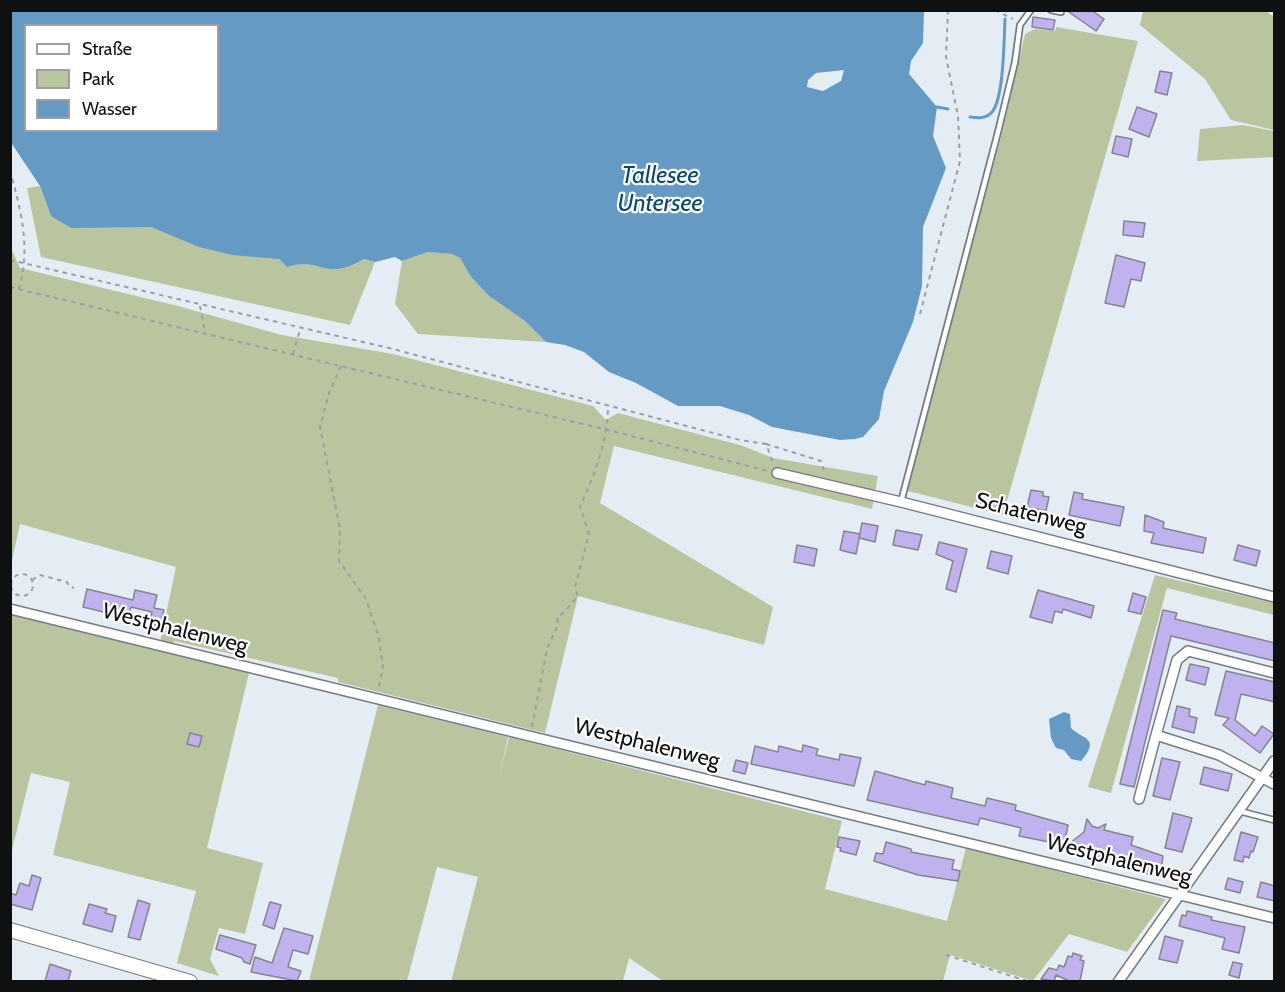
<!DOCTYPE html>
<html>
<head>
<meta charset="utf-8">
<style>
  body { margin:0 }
  #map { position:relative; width:1285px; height:992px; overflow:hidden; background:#e5edf4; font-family:Cabin,sans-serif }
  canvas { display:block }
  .frame { position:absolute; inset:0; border:12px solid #0e1012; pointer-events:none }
  .legend { position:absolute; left:24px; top:24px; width:195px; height:108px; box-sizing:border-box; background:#fff; border:2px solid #9f9fa0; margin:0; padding:8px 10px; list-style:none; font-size:18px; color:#0e1012 }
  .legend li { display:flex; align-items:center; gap:12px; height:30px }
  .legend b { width:30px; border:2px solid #9f9fa0 }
</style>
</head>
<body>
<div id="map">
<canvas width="1285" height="992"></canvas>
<div class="frame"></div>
<ul class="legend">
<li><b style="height:8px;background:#fff"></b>Straße</li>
<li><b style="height:16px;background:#b9c59f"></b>Park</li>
<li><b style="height:16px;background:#659ac5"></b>Wasser</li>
</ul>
</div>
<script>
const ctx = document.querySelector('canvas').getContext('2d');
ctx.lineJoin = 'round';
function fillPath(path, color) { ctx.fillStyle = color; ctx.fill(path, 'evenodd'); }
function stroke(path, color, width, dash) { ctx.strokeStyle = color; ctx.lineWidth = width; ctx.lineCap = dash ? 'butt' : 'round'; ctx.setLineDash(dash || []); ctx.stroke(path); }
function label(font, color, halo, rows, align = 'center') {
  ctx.font = font + ' Cabin,sans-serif'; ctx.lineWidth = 4.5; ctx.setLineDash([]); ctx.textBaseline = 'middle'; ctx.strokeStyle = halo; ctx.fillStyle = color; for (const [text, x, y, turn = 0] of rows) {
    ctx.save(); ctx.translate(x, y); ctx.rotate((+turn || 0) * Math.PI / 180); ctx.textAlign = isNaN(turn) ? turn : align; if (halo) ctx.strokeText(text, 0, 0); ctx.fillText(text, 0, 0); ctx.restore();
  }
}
fillPath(new Path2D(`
  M1266 11 1274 17V130L1231 120 1205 79 1140 25 1143 11Z
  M1056 27 1138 41 1003 515 908 491 909 478 1001 137 1025 34 1035 29 1055 31Z
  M1243 125 1274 131V157L1197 161 1200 129Z
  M40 186 51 216 117 226 151 227 279 259 287 267C323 256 323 283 364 259L375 262 350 325 41 257 27 188Z
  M11 248 20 268 178 306 282 335 393 354 593 406 606 420 618 413 740 445 773 458 878 476 872 509 614 446 600 503 773 607 764 645 578 596 545 733 338 682V678L174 641 172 647 160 643 176 567 20 524 11 565Z
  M428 252 453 254 460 258 471 277 489 296 525 321 546 342 418 334 395 304 402 261Z
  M1155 575 1274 603V615L1167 588 1111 793 1088 787Z
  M10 614 249 673 207 848 263 863 245 934 219 928 210 959 219 976 177 963 196 891 53 855 70 782 31 773 11 854Z
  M378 705 508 737 499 778 509 737 842 821 825 889 947 921 966 848 1166 899 1127 952 1069 934 1033 981 950 955 943 981H663L629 958 623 981 451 982 478 877 437 867 407 981H309Z`), '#b9c59f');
fillPath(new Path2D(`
  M10 11H924L923 43 911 61 909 74 937 107 933 136 946 168 923 227 922 286 913 322 884 391 879 419 863 437 855 439 840 440 772 427 749 415 720 406H678L636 383 609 372 584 352 565 345 546 342 525 321 489 296 471 277 460 258 452 254 428 252 402 261 395 257 375 262 364 259C323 283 323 256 287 267L279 259 232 255 199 247 151 227 71 228 51 216 40 186 12 144 11 136ZM26 26H218V130H26ZM844 70 841 81 823 91 807 87 808 80 816 73Z
  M1064 712 1070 714 1071 728C1081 739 1102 737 1081 761L1071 759 1064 750 1056 748 1051 738 1049 719Z`), '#659ac5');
stroke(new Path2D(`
  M1006 11V10
  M937 107 948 109
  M970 117C978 118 986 119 992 112 1004 98 1004 39 1005 19`), '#659ac5', 3);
const building = new Path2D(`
  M1066 10H1091L1104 19 1096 31Z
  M1033 17 1055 20 1053 30 1032 27Z
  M1160 71 1172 73 1167 95 1155 92Z
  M1137 107 1157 114 1149 137 1129 129Z
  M1116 136 1132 139 1128 157 1112 153Z
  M1124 221 1145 223 1143 237 1123 235Z
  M1116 255 1145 263 1141 281 1131 279 1124 307 1105 303Z
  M1031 490 1043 492V496L1049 497 1046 511 1027 507Z
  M1074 492 1083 494 1082 499 1124 507 1120 526 1069 515Z
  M1145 515 1164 522 1163 528 1206 538 1203 553 1151 543 1154 533 1144 531Z
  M862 523 878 526 875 542 859 538Z
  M896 530 922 535 918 550 893 545Z
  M844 531 860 534 856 554 840 550Z
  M939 542 967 549 956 592 946 589 953 561 936 554Z
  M797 545 817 549 814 566 794 562Z
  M1238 545 1260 551 1256 566 1234 560Z
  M991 551 1012 556 1008 574 987 568Z
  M87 589 133 600 135 590 157 595 154 608 164 610 160 626 150 624 152 612 131 607 128 618 83 607Z
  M1038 590 1094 606 1091 618 1063 609 1062 613 1055 611 1052 623 1030 617Z
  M1133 593 1146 597 1141 614 1128 611Z
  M1163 610 1177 613 1175 619 1275 643V661L1171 636 1134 787 1120 784Z
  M1190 664 1209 668 1205 685 1186 680Z
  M1226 671 1275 682V702L1241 694 1235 720 1255 736 1262 726 1274 734 1260 753 1223 725 1229 718 1215 715Z
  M1177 706 1190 709 1189 716 1197 718 1194 733 1172 727Z
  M190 733 202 736 199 747 187 744Z
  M803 745 818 749 816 755 839 760 840 754 861 758 854 786 751 764 755 746 778 752 779 746 802 752Z
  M1162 758 1180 762 1170 800 1153 796Z
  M736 760 748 763 745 774 733 771Z
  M1204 767 1232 774 1228 791 1200 784Z
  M875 771 925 785 926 781 953 788 951 798 985 806 987 798 1016 805 1015 810 1068 825 1064 845 1019 836 1021 828 980 818 978 825 867 800Z
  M1173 813 1192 818 1182 852 1165 848Z
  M1087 819 1092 826 1098 828 1106 824 1104 830 1133 837 1131 845 1163 856 1160 877 1139 872 1141 865 1110 857 1109 861 1093 857 1095 849 1070 843 1084 832Z
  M1241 832 1258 837 1253 852 1251 851 1249 858 1244 856 1243 862 1234 860Z
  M839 837 860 841 856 855 840 851 841 848 837 847Z
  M886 842 911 849V852L954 860 952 869 960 871 958 881 918 875 874 861 876 853 883 854Z
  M32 875 41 878 32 910 10 904V893L16 895 20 883 29 886Z
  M1228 878 1243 882 1240 893 1225 889Z
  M1261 882 1275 886V901L1257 897Z
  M138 900 150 904 140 940 128 937Z
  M270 902 281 905 274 929 263 925Z
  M89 904 107 909 105 913 116 916 112 932 83 924Z
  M1187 911 1212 917 1211 920 1245 927 1239 953 1222 949 1225 938 1179 926 1182 915 1186 916Z
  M284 928 313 936 308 954 293 950 288 967 301 971 297 981 251 972 255 957 272 963Z
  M220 935 256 945 250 964 244 962 242 958 216 949Z
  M1165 936 1183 941 1177 963 1159 959Z
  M1073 953 1082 956 1080 960 1084 961 1080 981H1069L1056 975 1054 981 1041 979 1049 968 1057 970 1059 965 1064 967 1068 956 1072 957Z
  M1233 962 1242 964 1239 978 1229 975Z
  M50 964 71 971 68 981H45Z`);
fillPath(building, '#bfb2ef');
stroke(building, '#86858d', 1.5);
const lane = new Path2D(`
  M1051 10 1061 12
  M901 502 998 132 1015 62 1020 25 1031 10
  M1239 811 1274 820`);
const street = new Path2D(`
  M777 473 901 502 1274 597
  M10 609 1274 918
  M1274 673 1188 651 1177 660 1156 735 1219 755 1274 784
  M1139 799 1156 735
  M1118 982 1274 761`);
const secondary = new Path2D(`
  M10 930 190 982`);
stroke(lane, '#757c82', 8);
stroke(street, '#757c82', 12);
stroke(secondary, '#757c82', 16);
stroke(new Path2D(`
  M995 10 1013 19
  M10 170C21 211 31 248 19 289
  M10 260 389 348 740 440 766 444 774 465
  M10 287 608 430 768 471
  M200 306 205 333
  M920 314 960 161 958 116 946 57 948 10
  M293 354 300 330
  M341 366 329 393 320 427 340 529 339 561 366 599 379 638 383 667 378 690
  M766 444 821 461 825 475
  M11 585a11 11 0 1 1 22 0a11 11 0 1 1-22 0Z
  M32 580 40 575 67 582 69 586 74 588
  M532 727 547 649 557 627 558 616C568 611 570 603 578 597L575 587 589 534 580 506C595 474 608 440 608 405
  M946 955 1030 982`), '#9aa0a5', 2, [4.5, 4.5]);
stroke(lane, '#fff', 4.5);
stroke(street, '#fff', 9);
stroke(secondary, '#fff', 14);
label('22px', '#0e1012', '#fff', [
  ["Schatenweg",1031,514,14],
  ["Westphalenweg",175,629,14],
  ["Westphalenweg",647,744,14],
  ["Westphalenweg",1119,860,14]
]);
label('italic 24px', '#044770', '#fff', [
  ["Tallesee",660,176],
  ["Untersee",660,204]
]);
</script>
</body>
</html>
